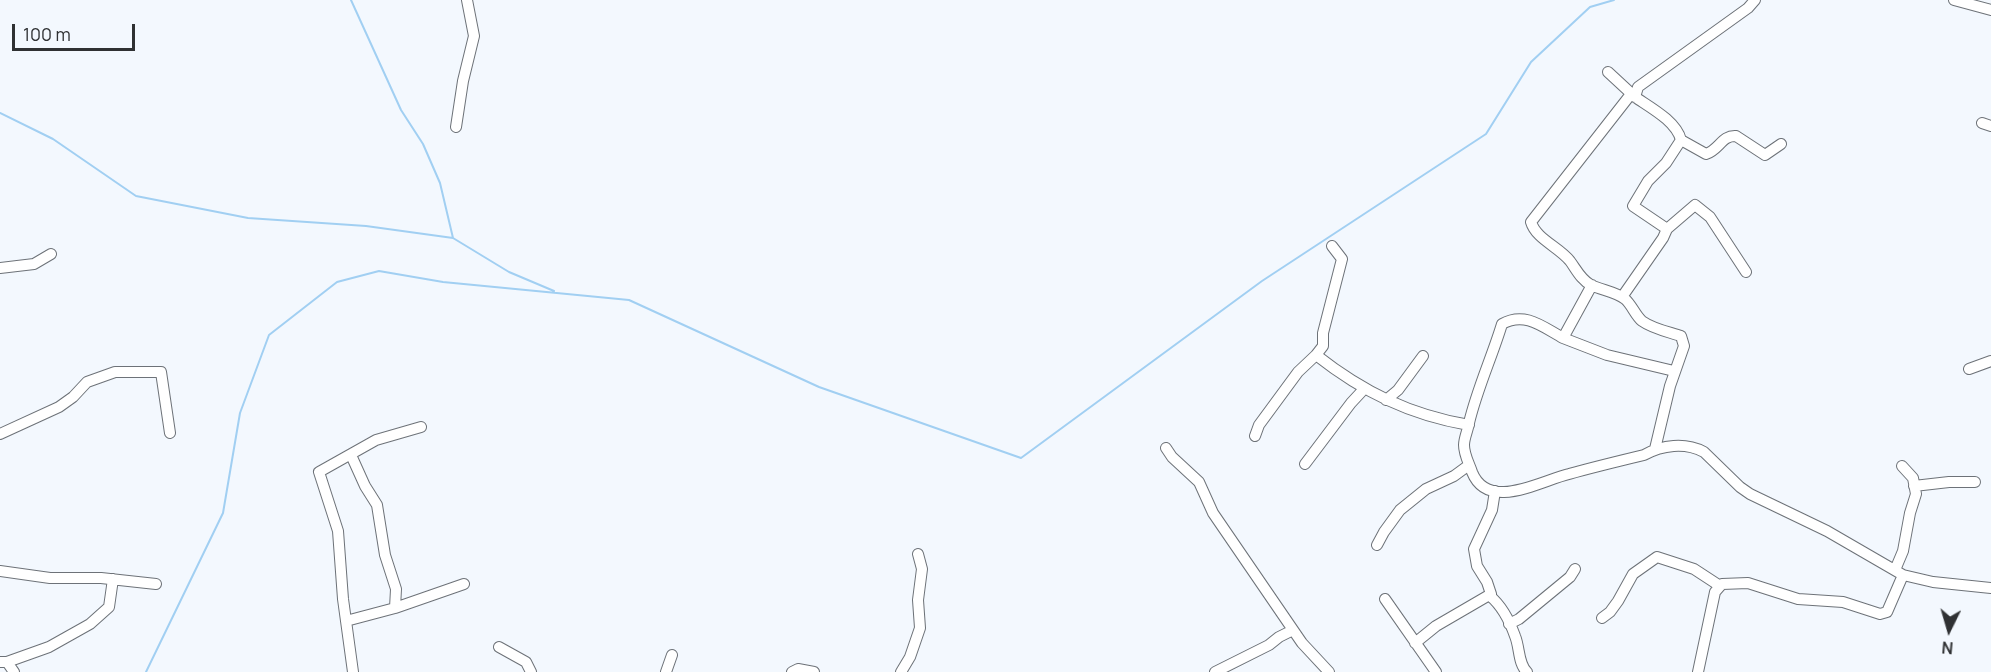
<!DOCTYPE html>
<html>
<head>
<meta charset="utf-8">
<style>
  body { margin:0 }
  #map { position:relative; width:1991px; height:672px; overflow:hidden; background:#f3f8fe; font-family:Manrope,sans-serif }
  canvas { display:block }
  .north { position:absolute; left:1919px; top:600px; width:60px; height:60px; -webkit-text-stroke:4px #f3f8fe; paint-order:stroke; rotate:185deg; font-size:16px; font-weight:700; line-height:24px; text-align:center; color:#2f3133 }
  .north::after { content:''; display:block; margin:auto; width:21px; height:27px; background:#2f3133; clip-path:polygon(50% 0,100% 100%,50% 72%,0 100%) }
  .scale { position:absolute; left:12px; top:24px; width:123px; height:27px; box-sizing:border-box; border:3px solid #2f3133; border-top:0; padding-left:8px; font-size:18px; line-height:21px; white-space:nowrap; color:#2f3133; -webkit-text-stroke:4px #f3f8fe; paint-order:stroke }
</style>
</head>
<body>
<div id="map">
<canvas width="1991" height="672"></canvas>
<div class="north">N</div>
<div class="scale">100 m</div>
</div>
<script>
const ctx = document.querySelector('canvas').getContext('2d');
ctx.lineJoin = 'round';
function stroke(path, color, width, dash) { ctx.strokeStyle = color; ctx.lineWidth = width; ctx.lineCap = dash ? 'butt' : 'round'; ctx.setLineDash(dash || []); ctx.stroke(path); }
stroke(new Path2D(`
  M351 0 401 110 423 144 440 183 453 238
  M0 113 53 139 136 196 248 218 366 226 453 238 509 272 554 291
  M146 672 223 513 240 413 269 335 337 282 379 271 443 282 629 300 819 387 1021 458 1262 281 1486 134 1531 62 1590 7 1614 0`), '#a1cff2', 2);
const street = new Path2D(`
  M1954 0 1991 10
  M1608 72 1635 97
  M1631 94 1531 222C1536 239 1559 247 1570 261 1576 269 1581 280 1591 285 1601 290 1616 292 1625 299 1632 305 1635 315 1642 321 1653 329 1669 332 1681 336L1684 346 1670 386 1655 449
  M1982 123 1991 126
  M456 127 463 81 474 36 467 0
  M1681 140 1706 154C1719 150 1722 135 1736 136L1765 155 1781 144
  M1667 229 1695 205 1710 217 1746 272
  M0 268 34 264 51 254
  M1592 285 1563 338C1543 327 1525 311 1502 324 1492 357 1477 389 1469 423 1468 430 1464 438 1464 445 1464 455 1469 463 1472 472 1488 512 1540 481 1569 474 1594 467 1619 461 1644 455 1662 445 1685 442 1704 452L1740 487 1750 494 1827 531 1903 575 1933 582 1991 588
  M1622 297 1663 238 1667 229 1633 206 1648 181 1666 163 1681 140C1676 121 1651 108 1635 97L1638 87 1748 8 1755 0
  M1563 338 1607 355 1674 371
  M1316 355 1323 346V333L1342 259 1332 246
  M1969 369 1991 361
  M1386 400 1398 390 1423 356
  M0 434 59 407 73 397 87 382 115 372H161L170 433
  M1255 436 1259 425 1298 372 1316 355C1363 392 1410 415 1469 425
  M1166 448 1172 457 1199 482 1213 513 1302 643 1329 672
  M351 455 365 486 377 505 385 555 396 589 395 608
  M1305 464 1351 403 1364 389
  M1914 486 1949 482H1975
  M1377 545 1384 532 1400 510 1426 489 1454 476 1469 465
  M1895 570 1903 551 1910 513 1916 494 1913 478 1902 466
  M0 571 50 578H101L156 584
  M1490 596C1502 606 1510 622 1515 636 1520 648 1518 664 1527 672
  M1385 599 1436 672
  M1602 618 1610 612 1618 601 1633 574 1657 557 1694 569 1720 586
  M346 621 395 608 464 584
  M1509 624 1519 619 1570 577 1575 569
  M1415 643 1436 626 1491 594 1487 582 1477 566 1474 549 1492 510 1495 491
  M499 647 526 662 531 672
  M0 662H7L14 672
  M7 662 49 647 90 624 109 607 113 579
  M353 672 343 599 338 531 319 472 376 440 421 427
  M666 672 672 655
  M792 672 798 669 814 672
  M901 672 910 657 920 628 918 600 922 569 918 554
  M1215 672 1269 645 1279 637 1293 630
  M1698 672 1715 592 1722 584 1748 583 1798 599 1843 602 1880 614 1887 612 1903 575`);
stroke(street, '#6d7278', 12);
stroke(street, '#fff', 10);
</script>
</body>
</html>
